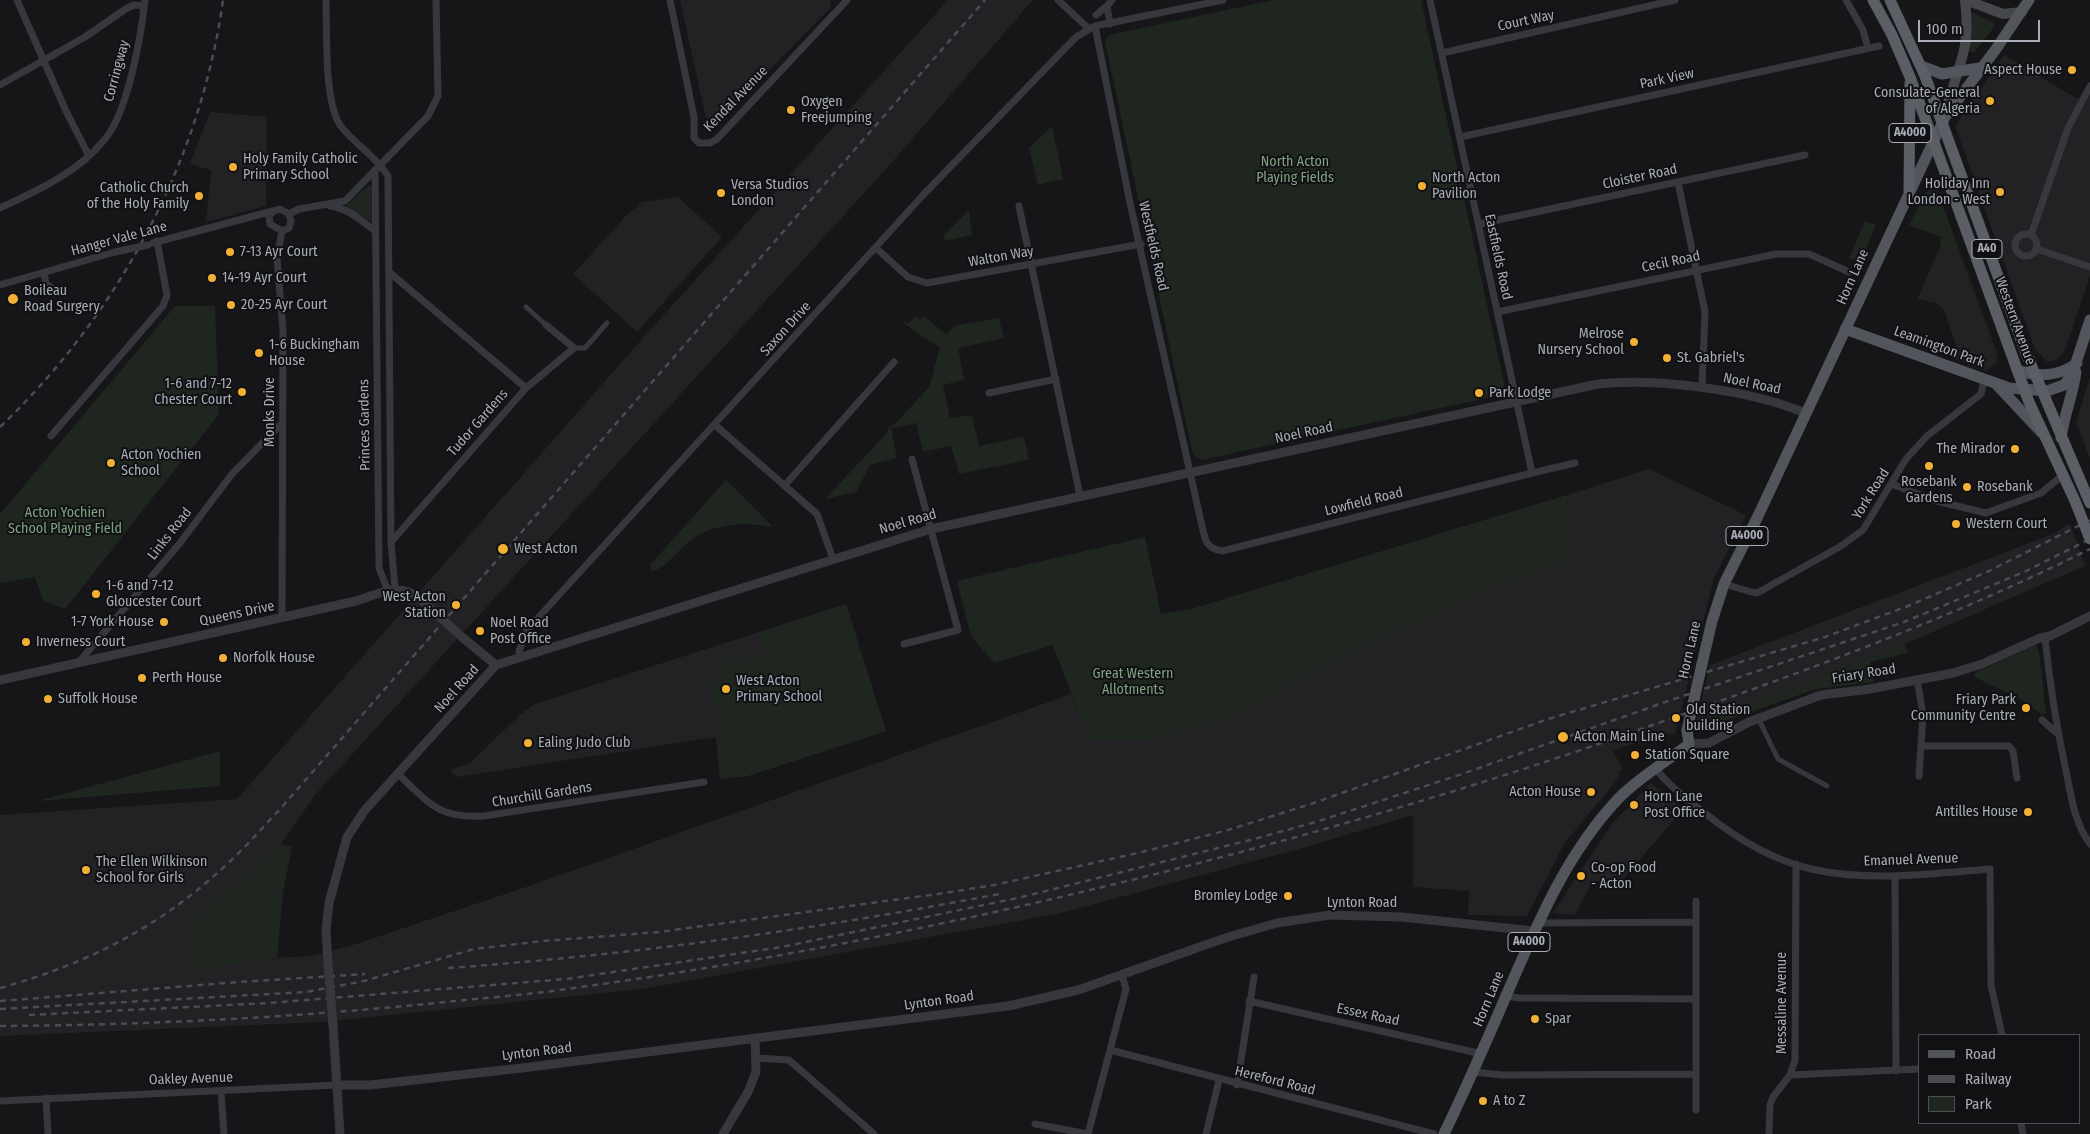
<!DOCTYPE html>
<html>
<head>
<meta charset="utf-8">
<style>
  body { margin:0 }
  #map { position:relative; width:2090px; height:1134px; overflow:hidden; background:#161618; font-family:"Fira Sans Condensed",sans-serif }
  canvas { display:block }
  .legend { position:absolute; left:1918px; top:1034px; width:162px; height:90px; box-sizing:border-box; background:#111113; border:1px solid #4d4f55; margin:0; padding:6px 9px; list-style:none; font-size:15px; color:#a8adb8 }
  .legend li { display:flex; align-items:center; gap:10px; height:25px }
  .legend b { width:25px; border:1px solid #4d4f55 }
  .scale { position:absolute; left:1918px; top:20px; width:122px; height:22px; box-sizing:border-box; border:2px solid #a8adb8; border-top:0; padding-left:6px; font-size:15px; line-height:18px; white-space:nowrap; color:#a8adb8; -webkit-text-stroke:4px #111113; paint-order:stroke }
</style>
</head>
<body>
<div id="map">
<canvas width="2090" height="1134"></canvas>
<ul class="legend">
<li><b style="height:6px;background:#53555c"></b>Road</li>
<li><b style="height:6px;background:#4a4c52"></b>Railway</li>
<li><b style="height:14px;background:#1e261f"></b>Park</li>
</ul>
<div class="scale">100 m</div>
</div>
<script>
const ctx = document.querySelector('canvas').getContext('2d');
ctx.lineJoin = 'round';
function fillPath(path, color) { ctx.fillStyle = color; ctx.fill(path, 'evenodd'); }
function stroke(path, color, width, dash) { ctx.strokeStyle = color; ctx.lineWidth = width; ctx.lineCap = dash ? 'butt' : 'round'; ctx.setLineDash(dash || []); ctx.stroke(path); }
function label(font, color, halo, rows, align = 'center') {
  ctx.font = font + ' "Fira Sans Condensed",sans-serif'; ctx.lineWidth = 4; ctx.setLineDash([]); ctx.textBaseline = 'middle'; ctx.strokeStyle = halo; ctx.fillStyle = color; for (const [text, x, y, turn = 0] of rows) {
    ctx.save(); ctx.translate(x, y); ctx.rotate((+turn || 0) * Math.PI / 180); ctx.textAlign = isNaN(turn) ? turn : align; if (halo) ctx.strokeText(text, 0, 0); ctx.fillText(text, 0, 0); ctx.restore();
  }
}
fillPath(new Path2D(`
  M680 0H830L831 7 709 132Z
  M948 0H1033L886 169 316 794 281 844 189 925 191 969 277 958 312 956 353 945 532 885 1071 694 1088 739 1221 721 1333 662 1489 587 1571 560 1567 495 1649 469 1746 515 1714 578 1675 734 1662 733 1613 751 1623 769 1617 773 1620 776 1564 844 1527 916 1468 915 1469 891 1413 887V815L1299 849 1057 914 643 989 323 1022 0 1036V815L237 799 643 338Z
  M2004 55 2076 98 2090 95V276L2065 350 2056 360 2047 362 2035 349 1955 126Z
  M210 112 267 117 266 206 206 222 211 170 190 164Z
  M678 197 722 237 637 332 573 274 626 216 642 202Z
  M1940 248 1958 251 1996 357 1997 362 1986 371 1951 358 1956 345 1944 310 1937 303 1917 299Z
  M2090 377V458L2076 423Z
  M2070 523 2085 566 1898 647 1695 727 1710 665 2053 534Z
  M846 604 886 731 748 776 720 779 716 737 457 777 450 770 470 763 521 714 535 704Z
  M1651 783 1683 809 1620 883 1593 881 1575 915 1553 913 1612 824Z`), '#222225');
fillPath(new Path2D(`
  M1273 0H1421L1505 388 1500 395 1201 460 1196 457 1192 451 1105 42 1109 35Z
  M1974 13 1994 23V27L1974 53 1968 50 1970 15Z
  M1052 126 1063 179 1038 185 1029 148Z
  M369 185 371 186 372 222 345 207Z
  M1936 187 1998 356 1996 357 1958 251 1940 248 1941 237 1909 225 1926 192Z
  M969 210 972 235 944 241V235Z
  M1865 221 1876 225 1860 262 1849 258Z
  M175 306H215L219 414 65 609 43 600 35 577 0 583V514Z
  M916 316 920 320 924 316 947 335 954 326 999 318 1004 338 958 348 964 380 943 385 950 418 972 415 979 446 1024 437 1029 460 959 474 951 446 923 452 916 423 891 428 897 458 870 465 856 492 825 499 885 435 889 427 894 425 929 387 940 348 903 323 904 321 909 323Z
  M726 480 773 527C741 521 706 523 682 548 671 558 666 566 652 572L650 565Z
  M1567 495 1571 560 1489 587 1333 662 1221 721 1148 741 1088 739 1053 645 994 663 971 636 957 581 1145 537 1161 614 1191 609Z
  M846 604 886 731 748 776 720 779 716 737 724 735 709 685 717 683 725 666 723 660 739 655 742 663 765 654 759 632Z
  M1905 644 1908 653 1870 662 1874 682 1816 689 1711 726 1709 721Z
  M2036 645C2041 650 2044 701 2046 713L2043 715 2019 698 1974 677 1975 673Z
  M220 751V786L38 801Z
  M281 844 292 847 283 892 277 958 191 969 189 925Z`), '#1e261f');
stroke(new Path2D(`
  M526 307 546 325
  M574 348H585L607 323
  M1758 718 1778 759 1827 786`), '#37383d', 5);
stroke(new Path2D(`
  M17 0 66 111 89 156
  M326 0C327 31 324 101 340 125 354 144 375 155 388 176L391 542 395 589
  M670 0 694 117V138L699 143H710L717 139 847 0
  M1058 0 1088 28
  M1846 0 1863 30 1868 48
  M1096 15 1107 6
  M1110 24 1107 6 1112 0
  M1095 26 1130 203 1202 526C1205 540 1206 548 1222 551L1532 473 1430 0
  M1442 53 1675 0
  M0 85 85 37 127 8 134 5 144 6
  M1460 137 1879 46
  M375 170 379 568 388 591
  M1678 182 1705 312 1702 387
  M330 206C349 209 361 220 375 231
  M1019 206 1080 496
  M0 208C37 191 79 172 105 139 128 112 141 36 145 0
  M274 211 269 216 270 224 282 231
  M289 214 299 209 345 201 428 116 438 96 436 0
  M1479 224 1805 155
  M282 231 277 258 283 331 282 618
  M2015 245a11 11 0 1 1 22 0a11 11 0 1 1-22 0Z
  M2031 235 2068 128 2090 86
  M153 243 280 209 289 214 291 221 289 228 282 231
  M876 248 908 277 927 283 1141 244
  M2037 249 2090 267
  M389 272 526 388
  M44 273 46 284 55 290
  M0 285 115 252
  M1497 312 1776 254H1809L1849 272
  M989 393 1056 379
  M715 425 817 514 833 559
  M51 436 163 306 167 295 157 241
  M1532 473 1575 463
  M1892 484 1936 501 1986 513 2041 493 2063 475
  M785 485 894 362
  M391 542 526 388 574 348 546 325
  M1724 584 1755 593 1759 592 1841 546 1863 530 1906 459 1927 436 1981 394 1984 380
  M2045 638C2050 685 2057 730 2067 776 2072 801 2075 823 2090 844
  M904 644 958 630 912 459
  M520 658 519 651 527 630 924 194 1076 37 1095 26 1223 0
  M79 662 180 543 232 474 282 423
  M1917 679 1923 714 1919 776
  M2042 720 2058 734
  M1921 746H2009L2013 751 2017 778
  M1656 769C1670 787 1688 800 1706 814 1736 838 1773 860 1811 869 1869 882 1931 874 1990 869L1991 985 2002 1035
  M398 774C429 803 438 819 484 816L704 782
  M1895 876 1896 1071
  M1538 923 1696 922
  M1506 996 1519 998 1696 999
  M1249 1001 1482 1054
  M1110 1050 1434 1134
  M756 1058 789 1060 874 1134
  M1474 1072 1502 1075 1696 1074
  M1790 1075 1919 1069
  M1237 1085 1254 977
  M221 1091 224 1134
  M46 1098 48 1134
  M0 1101 337 1085
  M1696 1110V901
  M2021 1123 2023 1134
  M1035 1124 1088 1134
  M1088 1134 1126 989 1122 975
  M1206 1134 1219 1080
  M1769 1134 1770 1105 1773 1097 1790 1075 1795 1060 1796 864`), '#37383d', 7);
stroke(new Path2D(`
  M463 638 496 665
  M0 680 356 601C378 594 399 582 419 598
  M1689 744 1709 743 1749 722 1821 695 1870 689 1953 673 1982 664 2040 638 2050 636 2090 616
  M328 964 326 930 329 903 347 837 365 810 496 665 931 529 1598 384C1657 378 1751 390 1805 413
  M333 1025 340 1134
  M337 1085H370L522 1068 1008 1006 1078 990 1225 938 1277 923 1330 915 1402 917 1534 931
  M723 1134 748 1092 756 1072 755 1039`), '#37383d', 9);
stroke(new Path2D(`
  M1966 0 2003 14 2022 12
  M1945 117C1949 94 1959 73 1964 50 1968 33 1967 17 1965 0`), '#45474d', 10);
stroke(new Path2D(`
  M1921 66 1942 74 1979 68
  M1845 329 2009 388 2047 391 2064 385 2072 375 2090 320
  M2017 370C2038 378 2060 376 2077 363
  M1997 385 2042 433
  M2061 438C2064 415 2073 395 2076 372
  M1702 664 1712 621 1724 584 1758 516 1945 117 1996 49 2029 0
  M1444 1134C1467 1086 1488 1038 1509 989 1538 922 1567 853 1618 799 1638 778 1666 762 1689 744L1687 730`), '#53555c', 11);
stroke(new Path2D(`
  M1873 0 1892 35 1910 77 2029 402 2075 501
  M1890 0 1925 76 2026 353 2090 503
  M1909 190 1910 83`), '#5b5e65', 11);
stroke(new Path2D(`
  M0 427C117 316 201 161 223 0
  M448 968C633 955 817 929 999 894
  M0 988C87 964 160 927 226 865 246 847 264 826 282 807L985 0
  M0 1001 239 982 365 974
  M0 1009 306 992 364 981 474 949 544 941 659 932 945 893 994 885 1138 853 1228 830 1311 804 1548 719 1825 637 1908 606 1989 571 2090 520
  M29 1015 269 1003 566 979 782 947 1022 897 1258 838 1319 821 1462 774 1671 700 1904 622 2024 572 2090 539
  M0 1026C152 1025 304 1017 455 1001 494 997 534 994 574 988 792 958 1008 913 1222 857 1366 819 1507 777 1647 727 1799 673 1946 621 2090 549`), '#4a4c52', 2.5, [6, 5]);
stroke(new Path2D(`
  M115 252 148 245`), '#37383d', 7);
stroke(new Path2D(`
  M419 598 463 638
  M328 964 333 1025`), '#37383d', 9);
stroke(new Path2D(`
  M1687 730 1702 664`), '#53555c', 11);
stroke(new Path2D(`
  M2075 501 2090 539`), '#5b5e65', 11);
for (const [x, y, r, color] of [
  [2072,70,5,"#f2b134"],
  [1990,101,5,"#f2b134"],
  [791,110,5,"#f2b134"],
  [233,167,5,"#f2b134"],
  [1422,186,5,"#f2b134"],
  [2000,192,5,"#f2b134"],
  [721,193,5,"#f2b134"],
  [199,196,5,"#f2b134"],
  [230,252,5,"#f2b134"],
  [212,278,5,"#f2b134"],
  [13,299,6,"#f2b134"],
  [231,305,5,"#f2b134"],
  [1634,342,5,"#f2b134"],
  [259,353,5,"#f2b134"],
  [1667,358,5,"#f2b134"],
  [242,392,5,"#f2b134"],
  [1479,393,5,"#f2b134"],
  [2015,449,5,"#f2b134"],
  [111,463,5,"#f2b134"],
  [1929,466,5,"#f2b134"],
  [1967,487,5,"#f2b134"],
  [1956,524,5,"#f2b134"],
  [503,549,6,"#f2b134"],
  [96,594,5,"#f2b134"],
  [456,605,5,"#f2b134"],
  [164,622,5,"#f2b134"],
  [480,631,5,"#f2b134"],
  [26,642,5,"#f2b134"],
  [223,658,5,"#f2b134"],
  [142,678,5,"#f2b134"],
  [726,689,5,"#f2b134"],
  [48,699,5,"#f2b134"],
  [2026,708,5,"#f2b134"],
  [1676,718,5,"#f2b134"],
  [1563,737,6,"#f2b134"],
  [528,743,5,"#f2b134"],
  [1635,755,5,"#f2b134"],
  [1591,792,5,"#f2b134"],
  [1634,805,5,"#f2b134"],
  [2028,812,5,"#f2b134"],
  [86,870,5,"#f2b134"],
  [1581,876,5,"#f2b134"],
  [1288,896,5,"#f2b134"],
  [1535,1019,5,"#f2b134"],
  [1483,1101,5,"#f2b134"]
]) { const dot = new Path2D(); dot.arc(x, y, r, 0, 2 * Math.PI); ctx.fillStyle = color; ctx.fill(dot); stroke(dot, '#111113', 2); }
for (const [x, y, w] of [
  [1910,133,42],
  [1987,249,30],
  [1747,536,42],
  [1529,942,42]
]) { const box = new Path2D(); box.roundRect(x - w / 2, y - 9.5, w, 19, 4); ctx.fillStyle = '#111113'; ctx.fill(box); stroke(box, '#a8adb8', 1); }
label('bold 12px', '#a8adb8', null, [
  ["A4000",1910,133],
  ["A40",1987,249],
  ["A4000",1747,536],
  ["A4000",1529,942]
]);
label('14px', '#a8adb8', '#111113', [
  ["Court Way",1526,21,-12],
  ["Corringway",117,71,-75],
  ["Park View",1667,79,-12],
  ["Kendal Avenue",736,99,-46],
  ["Cloister Road",1640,177,-12],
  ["Hanger Vale Lane",119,239,-15],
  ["Westfields Road",1153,246,77],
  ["Walton Way",1001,257,-10],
  ["Eastfields Road",1498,257,78],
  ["Cecil Road",1671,262,-12],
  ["Horn Lane",1853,277,-66],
  ["Western Avenue",2015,321,70],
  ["Saxon Drive",786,329,-48],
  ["Leamington Park",1939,347,20],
  ["Noel Road",1752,384,12],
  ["Monks Drive",270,412,-90],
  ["Tudor Gardens",478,423,-49],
  ["Princes Gardens",365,425,-91],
  ["Noel Road",1304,433,-12],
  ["York Road",1871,494,-58],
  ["Lowfield Road",1364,502,-14],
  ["Noel Road",908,522,-16],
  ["Links Road",170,534,-52],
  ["Queens Drive",237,614,-12],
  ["Horn Lane",1690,650,-77],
  ["Friary Road",1864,674,-9],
  ["Noel Road",457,689,-48],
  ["Churchill Gardens",542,795,-9],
  ["Emanuel Avenue",1911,860,-2],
  ["Lynton Road",1362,903],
  ["Horn Lane",1489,999,-67],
  ["Lynton Road",939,1001,-8],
  ["Messaline Avenue",1782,1003,-90],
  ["Essex Road",1368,1015,12],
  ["Lynton Road",537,1052,-7],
  ["Oakley Avenue",191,1079,-2],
  ["Hereford Road",1275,1081,14]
]);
label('14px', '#a8adb8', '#111113', [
  ["Aspect House",2062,70,"right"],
  ["Consulate-General",1980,93,"right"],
  ["of Algeria",1980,109,"right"],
  ["Oxygen",801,102],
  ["Freejumping",801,118],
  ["Holy Family Catholic",243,159],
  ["Primary School",243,175],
  ["North Acton",1432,178],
  ["Pavilion",1432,194],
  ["Holiday Inn",1990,184,"right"],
  ["London - West",1990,200,"right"],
  ["Versa Studios",731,185],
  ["London",731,201],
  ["Catholic Church",189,188,"right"],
  ["of the Holy Family",189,204,"right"],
  ["7-13 Ayr Court",240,252],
  ["14-19 Ayr Court",222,278],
  ["Boileau",24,291],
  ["Road Surgery",24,307],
  ["20-25 Ayr Court",241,305],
  ["Melrose",1624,334,"right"],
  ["Nursery School",1624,350,"right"],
  ["1-6 Buckingham",269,345],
  ["House",269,361],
  ["St. Gabriel's",1677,358],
  ["1-6 and 7-12",232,384,"right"],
  ["Chester Court",232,400,"right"],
  ["Park Lodge",1489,393],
  ["The Mirador",2005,449,"right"],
  ["Acton Yochien",121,455],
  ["School",121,471],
  ["Rosebank",1929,482,"center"],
  ["Gardens",1929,498,"center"],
  ["Rosebank",1977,487],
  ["Western Court",1966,524],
  ["West Acton",514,549],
  ["1-6 and 7-12",106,586],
  ["Gloucester Court",106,602],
  ["West Acton",446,597,"right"],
  ["Station",446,613,"right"],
  ["1-7 York House",154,622,"right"],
  ["Noel Road",490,623],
  ["Post Office",490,639],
  ["Inverness Court",36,642],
  ["Norfolk House",233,658],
  ["Perth House",152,678],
  ["West Acton",736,681],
  ["Primary School",736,697],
  ["Suffolk House",58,699],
  ["Friary Park",2016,700,"right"],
  ["Community Centre",2016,716,"right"],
  ["Old Station",1686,710],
  ["building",1686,726],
  ["Acton Main Line",1574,737],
  ["Ealing Judo Club",538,743],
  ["Station Square",1645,755],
  ["Acton House",1581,792,"right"],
  ["Horn Lane",1644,797],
  ["Post Office",1644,813],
  ["Antilles House",2018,812,"right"],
  ["The Ellen Wilkinson",96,862],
  ["School for Girls",96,878],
  ["Co-op Food",1591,868],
  ["- Acton",1591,884],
  ["Bromley Lodge",1278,896,"right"],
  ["Spar",1545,1019],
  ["A to Z",1493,1101]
], 'left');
label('14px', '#7fa381', '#111113', [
  ["North Acton",1295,162],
  ["Playing Fields",1295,178],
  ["Acton Yochien",65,513],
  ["School Playing Field",65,529],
  ["Great Western",1133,674],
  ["Allotments",1133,690]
]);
</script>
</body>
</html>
